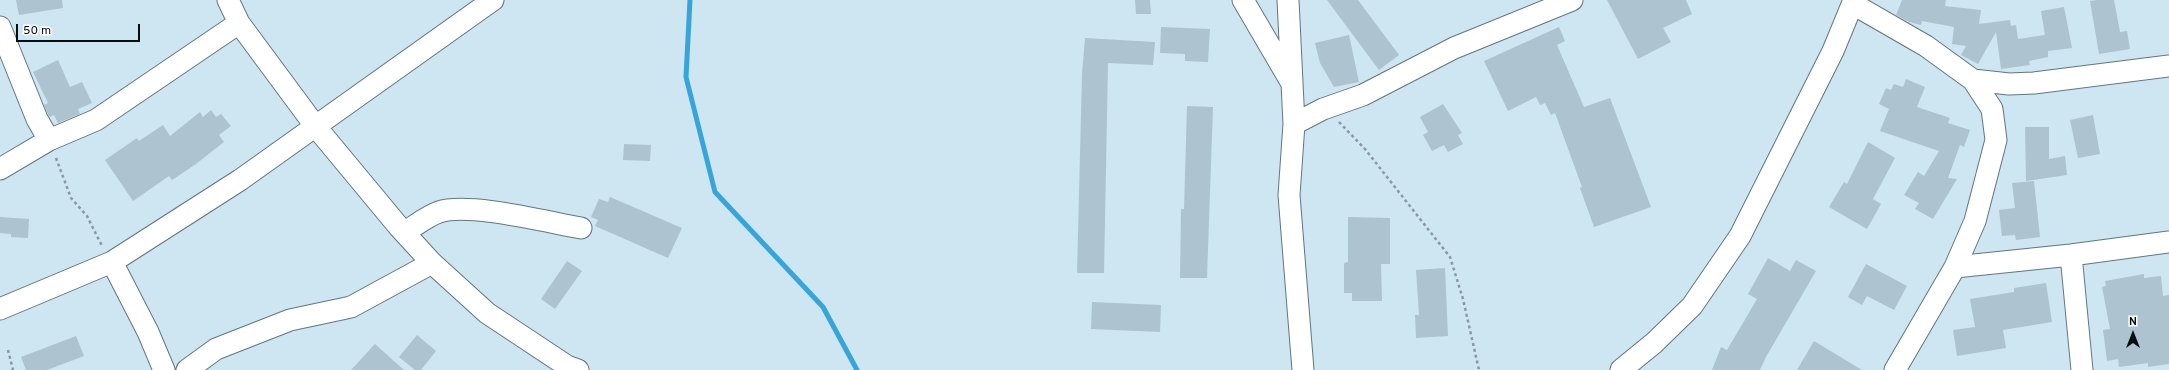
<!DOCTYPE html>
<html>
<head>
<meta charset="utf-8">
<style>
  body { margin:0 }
  #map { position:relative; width:2169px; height:370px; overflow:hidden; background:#cee5f2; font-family:Overpass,sans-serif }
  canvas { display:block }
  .north { position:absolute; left:2113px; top:314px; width:40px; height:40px; -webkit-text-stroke:3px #fff; paint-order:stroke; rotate:0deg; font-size:11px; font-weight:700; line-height:16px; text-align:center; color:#060d11 }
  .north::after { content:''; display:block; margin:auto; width:14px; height:18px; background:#060d11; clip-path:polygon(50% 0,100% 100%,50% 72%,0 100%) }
  .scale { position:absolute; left:16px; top:24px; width:124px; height:18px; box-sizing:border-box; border:2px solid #060d11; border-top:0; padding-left:5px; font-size:12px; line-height:14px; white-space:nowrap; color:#060d11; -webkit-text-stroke:3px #fff; paint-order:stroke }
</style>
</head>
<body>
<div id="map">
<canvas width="2169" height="370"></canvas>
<div class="north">N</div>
<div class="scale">50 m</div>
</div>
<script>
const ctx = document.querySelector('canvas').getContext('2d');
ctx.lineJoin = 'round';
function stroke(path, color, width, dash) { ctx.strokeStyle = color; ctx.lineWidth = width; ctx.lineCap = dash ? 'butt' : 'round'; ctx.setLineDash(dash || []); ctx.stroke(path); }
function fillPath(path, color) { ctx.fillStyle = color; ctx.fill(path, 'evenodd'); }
stroke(new Path2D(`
  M690 0 686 77 715 192 823 307 857 370`), '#37a5d7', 5);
fillPath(new Path2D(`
  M16 0H62L63 8 19 15Z
  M1135 0H1150L1151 14H1136Z
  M1327 0H1358L1399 55 1379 70Z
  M1607 0H1686L1692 14 1663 28 1671 42 1638 59Z
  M1902 0H1946L1945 6 1981 10 1979 24 2010 20 2011 26 2016 25 2018 39 2045 35 2041 11 2064 7 2072 48 2048 51V57L2029 61 2030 65 2001 69 1996 32 1978 64 1961 55 1966 46 1952 44 1954 27 1922 21 1921 25 1909 22 1896 15Z
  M2098 0H2114L2120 32 2127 31 2130 49 2099 54 2090 1Z
  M1161 27 1210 29 1208 62 1185 61V54L1160 53Z
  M1559 27 1565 41 1557 45 1584 107 1610 98 1651 207 1594 227 1580 188 1582 187 1555 113 1551 115 1545 103 1540 105 1536 97 1508 111 1484 61Z
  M1349 35 1359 82 1334 87 1320 63 1315 43Z
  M1085 38 1155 42 1153 65 1108 63 1104 273H1077L1082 74Z
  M58 60 70 87 82 82 92 103 78 109 80 114 58 123 54 115 50 117 48 114 44 105 48 103 33 72Z
  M1906 79 1925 87 1917 107 1950 118 1948 123 1970 130 1964 147 1960 145 1948 178 1957 179 1933 219 1915 209 1919 203 1904 195 1918 172 1924 176 1939 151 1880 131 1889 109 1879 104 1886 88 1891 90 1894 84 1903 87Z
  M1443 104 1462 133 1458 135 1463 144 1448 152 1444 145 1432 151 1423 135 1428 132 1420 117Z
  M1187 106 1213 107 1207 278H1180L1181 209H1184Z
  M211 110 216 117 221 114 231 126 219 135 224 142 196 164 172 180 169 176 133 201 105 160 137 138 139 141 163 125 170 136 200 112 203 117Z
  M2093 115 2100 154 2078 158 2070 120Z
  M2025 127H2049V159L2065 156 2067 175 2026 181Z
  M1868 142 1895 158 1873 199 1881 204 1867 229 1829 207 1844 182 1847 184Z
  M624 144 651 145 650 161 623 160Z
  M2034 181 2040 237 2016 240 2015 235 2002 236 1999 210 2015 208 2012 183Z
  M610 197 682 228 668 258 595 226 598 220 591 217 599 199 608 202Z
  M0 217 29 219 28 238 11 237V234L0 233Z
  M1348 217 1390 218V264H1381L1382 301H1352V293H1344V263L1348 262Z
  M1768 258 1790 271 1796 260 1816 271 1766 357 1760 370H1712L1721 347 1727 350 1757 299 1748 294Z
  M567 261 582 271 555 309 541 299Z
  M1866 264 1907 286 1894 310 1867 296 1862 305 1848 297Z
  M1445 268 1448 336 1416 338 1415 315H1419L1416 270Z
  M2144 274V278L2161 276 2163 296 2169 295V364L2148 367V363L2119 367 2118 359 2107 361 2103 330 2110 329 2102 287 2106 286 2105 281Z
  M2046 283 2052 322 2003 330 2006 348 1957 356 1953 330 1975 327 1970 299 2014 292V288Z
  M1092 302 1161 305 1160 332 1091 329Z
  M417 335 436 351 421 370H415L399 357Z
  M76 336 84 356 47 370H26L21 357Z
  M1814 341 1862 370H1797Z
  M375 344 404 370H351Z`), '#adc3d0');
const minor = new Path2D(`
  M228 0 239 23 316 127 399 227 432 263 487 313 567 366 578 370
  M1243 0 1291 82
  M1288 0 1294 124 1289 195 1303 370
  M1853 4 1926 46 1973 80 1992 109 1996 140 1975 221 1955 267 1895 370
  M0 27 37 119 49 140
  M1973 80 2009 84 2034 83 2169 66
  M1294 124 1323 109 1363 95 1454 48 1572 0
  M0 169 49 140 96 120 239 23
  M405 232C415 226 427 216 439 212 468 202 547 222 581 228
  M2071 255 2082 370
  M112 262 148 332 164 370
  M1955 267 2071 255 2169 242
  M0 309 112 262 240 180 493 0
  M187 370 216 349 290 320 351 307 432 263
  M1621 370 1654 343 1692 306 1740 236 1833 51 1854 0`);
stroke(minor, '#617681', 23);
stroke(new Path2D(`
  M1339 122 1365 149 1450 257 1463 299 1479 370
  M56 158 71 198 87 216 102 246
  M8 350 13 370`), '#8899a3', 2.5, [3, 3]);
stroke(minor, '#fff', 21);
</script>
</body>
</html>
